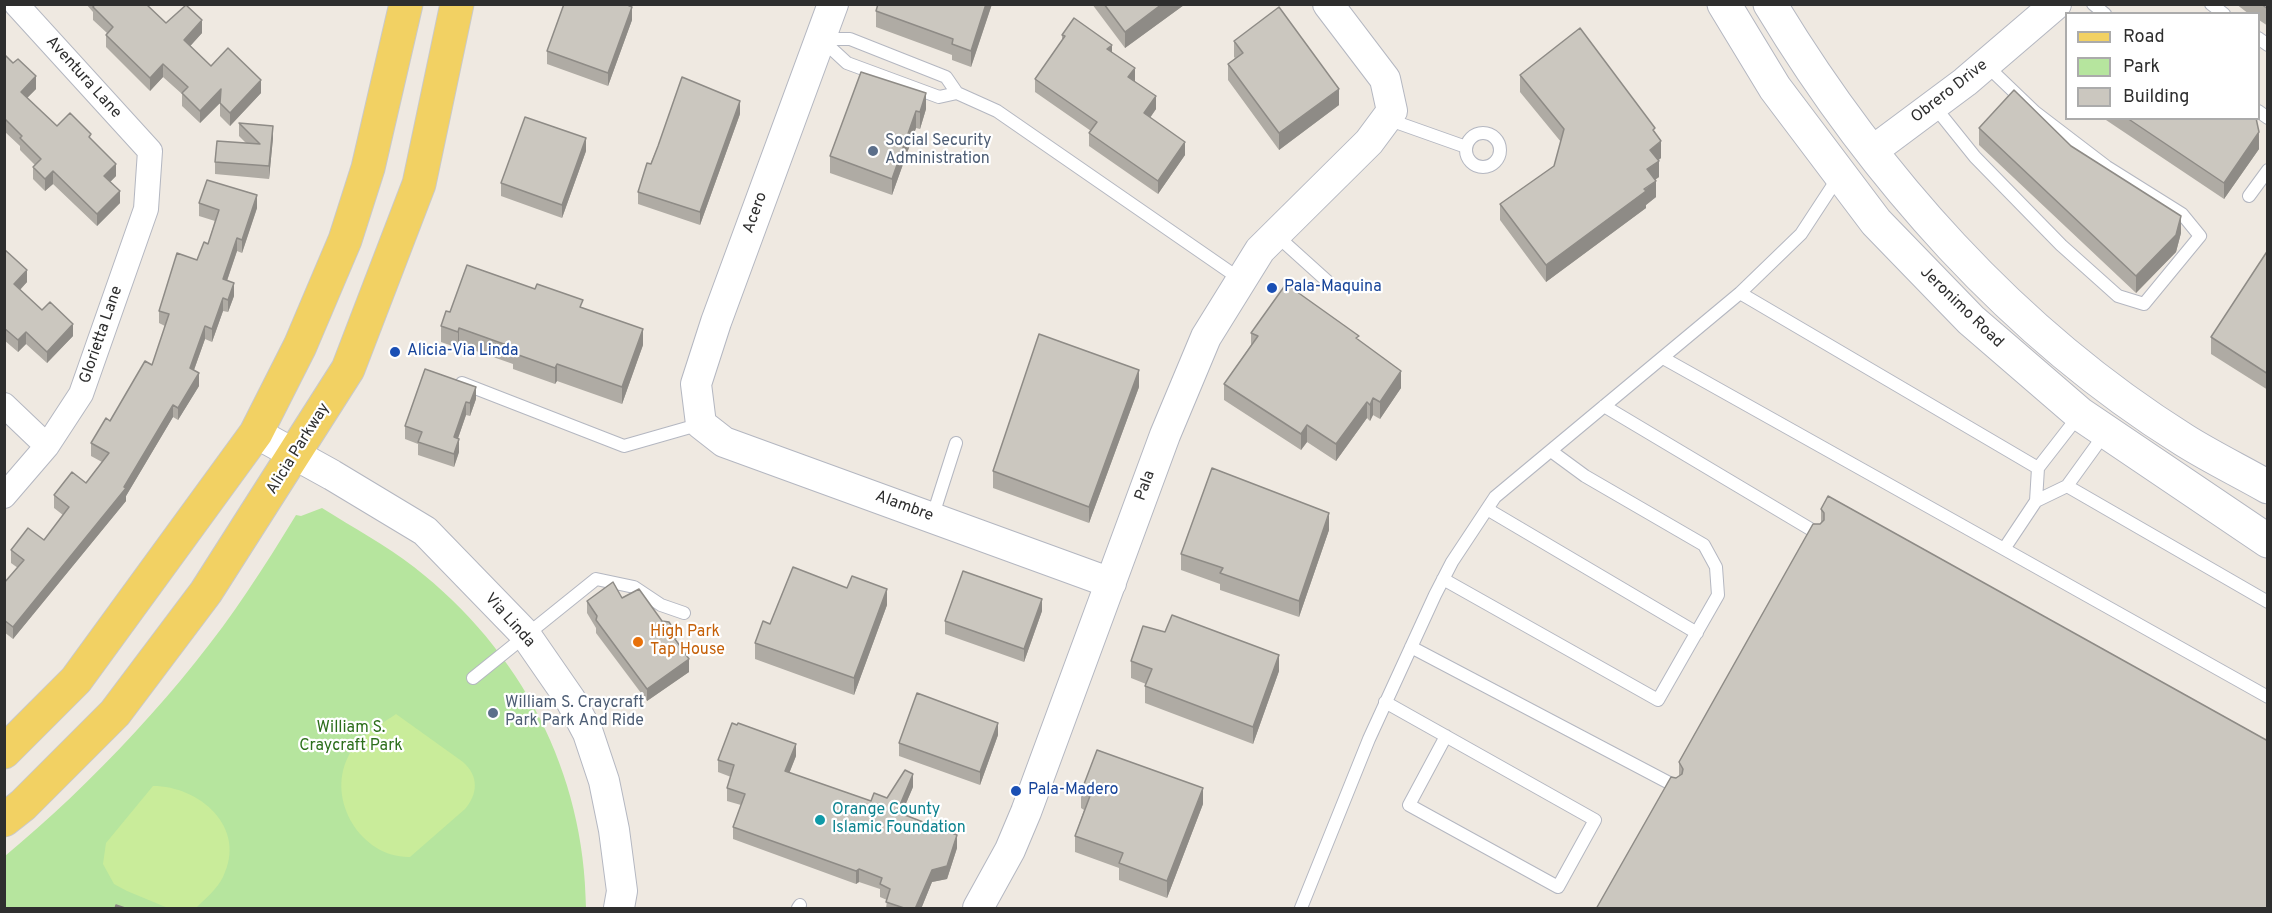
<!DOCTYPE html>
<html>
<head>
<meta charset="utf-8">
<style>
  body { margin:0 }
  #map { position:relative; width:2272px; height:913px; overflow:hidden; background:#efe9e1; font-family:Overpass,sans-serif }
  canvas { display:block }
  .frame { position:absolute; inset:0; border:6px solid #2e2e2e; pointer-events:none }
  .legend { position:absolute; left:2065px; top:12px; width:195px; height:108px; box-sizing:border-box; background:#fff; border:2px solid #ababab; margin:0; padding:8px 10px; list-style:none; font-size:18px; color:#2e2e2e }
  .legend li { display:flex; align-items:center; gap:12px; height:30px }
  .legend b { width:30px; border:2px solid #ababab }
</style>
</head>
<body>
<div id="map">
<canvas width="2272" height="913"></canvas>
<div class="frame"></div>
<ul class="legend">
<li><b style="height:8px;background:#f2d163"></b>Road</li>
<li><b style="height:16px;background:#b6e59e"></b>Park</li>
<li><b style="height:16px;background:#cbc7bf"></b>Building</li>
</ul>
</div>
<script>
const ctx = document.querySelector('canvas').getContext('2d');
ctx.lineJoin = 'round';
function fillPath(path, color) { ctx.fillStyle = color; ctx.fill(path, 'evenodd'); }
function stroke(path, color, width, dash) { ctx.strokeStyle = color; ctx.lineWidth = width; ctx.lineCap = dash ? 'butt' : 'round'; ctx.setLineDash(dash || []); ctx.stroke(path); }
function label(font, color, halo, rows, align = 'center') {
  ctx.font = font + ' Overpass,sans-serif'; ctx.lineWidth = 4.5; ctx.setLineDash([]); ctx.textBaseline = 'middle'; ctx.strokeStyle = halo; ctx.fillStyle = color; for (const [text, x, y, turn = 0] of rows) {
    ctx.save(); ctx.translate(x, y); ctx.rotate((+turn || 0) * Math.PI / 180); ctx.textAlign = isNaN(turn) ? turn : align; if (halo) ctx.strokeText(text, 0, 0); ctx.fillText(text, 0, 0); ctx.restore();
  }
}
fillPath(new Path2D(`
  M322 508C352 527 386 545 414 567 521 650 585 773 586 908H5V856C91 785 185 685 247 592 264 567 280 541 296 515L301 516Z`), '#b6e59e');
fillPath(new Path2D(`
  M396 714 463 762C479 776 478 794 465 809L410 857C362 858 326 801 348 757 358 737 377 727 396 714Z
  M153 786C199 786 248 827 223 877 217 889 205 899 196 908H168L127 891 114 884 103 864 106 843Z`), '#c9ec9a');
const service = new Path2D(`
  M2093 4 2105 14
  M2211 4 2224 14
  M2258 38 2268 45
  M821 39 847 63 939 97 957 93
  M822 39H850L946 77 957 93 997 111 1240 279
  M1934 106 1975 157 2061 245 2118 296 2144 304 2200 236 2182 214 2107 167 2035 112 1986 65
  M2258 111 2268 118
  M1387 119 1466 147
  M1466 150a17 17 0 1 1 34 0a17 17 0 1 1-34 0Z
  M2249 196 2268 170
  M1276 235 1327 281
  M1740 293 2038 468
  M1663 358 2004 549 2036 501 2038 468 2080 414
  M462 383 624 446 701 424
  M1604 406 1817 533
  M2067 486 2268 602
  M2036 501 2067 486 2106 432
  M1487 509 1697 633
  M932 518 956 443
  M2004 549 2268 697
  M1443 579 1658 700 1718 595 1716 567 1704 545 1585 476 1551 451
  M1411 647 1675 786
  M473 678 596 579 634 587 661 605 684 613
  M1385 702 1595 820 1558 887 1409 805 1446 736
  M798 908 800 905
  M1301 908 1369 739 1435 595 1452 562 1495 497 1740 293 1801 234 1839 176`);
const minor = new Path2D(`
  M4 405 47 446
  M4 496 47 446 81 394 146 209 150 151 16 4`);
const tertiary = new Path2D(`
  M833 4 716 322 696 384 701 424 724 442 1111 583
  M1871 152 1965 82 2056 4
  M256 433 332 475 425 531 525 634 570 699 588 733 604 781 614 830 622 891 619 908
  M978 908 1010 850 1026 812 1165 435 1206 337 1260 250 1369 142 1392 111 1385 79 1328 4`);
const secondary = new Path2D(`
  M1724 4 1775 88 1876 222 1971 320 2080 414 2268 541
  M1770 4C1874 176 2013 333 2184 440 2211 457 2240 471 2268 487`);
const primary = new Path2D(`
  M4 752 76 680 256 433 300 346 345 240 368 168 406 4
  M4 820 23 805 115 713 206 592 348 369 419 184 457 4`);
stroke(service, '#b4b7c1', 14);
stroke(minor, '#b4b7c1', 26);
stroke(tertiary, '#b4b7c1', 32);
stroke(secondary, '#b4b7c1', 35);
stroke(primary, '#c9c9c9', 35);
stroke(service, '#fff', 12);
stroke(minor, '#fff', 24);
stroke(tertiary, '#fff', 30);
stroke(secondary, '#fff', 33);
stroke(primary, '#f2d163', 33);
fillPath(new Path2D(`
  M86 4H146L166 23 202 33 190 46 211 66 261 93 230 126 220 116V103L200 123 182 106V94L163 77 150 91 106 47V35L107 33 93 20V12Z
  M878 4H992L971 67 952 60V55L876 27V11Z
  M1092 4H1184V5L1125 48Z
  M2236 4H2268V26L2259 20V14H2249Z
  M632 20 608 86 547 64V51Z
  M1062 35 1112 53 1156 109 1150 118 1185 155 1158 194 1089 146V133L1091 131 1035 92V79L1062 40Z
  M1234 41 1339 105 1279 150 1228 80V64L1235 58 1234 57Z
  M4 54 36 89 27 98 57 126 91 139 116 176 110 182 120 203 97 226 53 184 45 191 33 179V167L35 165 20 150V146L4 131Z
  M861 72 926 109 920 129 916 128 892 195 830 173V156Z
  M1520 75 1655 133 1661 158 1658 160 1659 177 1655 180 1656 197 1646 205V208L1546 282 1500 220V204L1554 166 1561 142 1520 92Z
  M740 114 700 225 638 204V192L658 146Z
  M2103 118H2256L2259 149 2224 199Z
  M239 123 273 138 269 179 215 174V162L246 143 239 136Z
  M1979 128 2071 146 2181 233 2176 252 2136 293 1979 145Z
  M586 151 562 218 501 196V183Z
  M199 203 257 208 242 253 237 251 227 281 234 296 228 312 223 311 212 342 205 339 194 370 199 386 178 420 173 417 126 496V501L13 639 4 632V583L18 568 11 563V550L44 540 63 515 54 508V495L86 483 102 462 91 456V443L110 421 152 365 165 326 159 323V311L197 260 208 244 215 221 199 216Z
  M4 249 27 282 20 290 42 310 73 336 47 363 26 344 18 352 4 340Z
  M2268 250V390L2211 354V337Z
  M583 308 643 345 622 404 557 381 555 384 513 369V364L459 345 458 348 441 342V326L450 312Z
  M1251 333 1359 340 1401 388 1380 419 1373 415 1370 421 1367 418 1336 461 1307 442 1301 450 1224 400V384L1251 345Z
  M425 369 476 399 470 416 466 415 458 438 459 452 454 467 418 455V444L405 439V426Z
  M1139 387 1089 523 993 488V471Z
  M1821 509 2268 741 1676 778 1679 776V762L1821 523Z
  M1329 530 1299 617 1220 590V584L1181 570V554Z
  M587 601 662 621 678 643 689 672 647 701 596 633V628L587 613Z
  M887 605 854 695 755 659V643L770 624Z
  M1042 611 1024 662 945 634V621Z
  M1131 661 1279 671 1253 744 1145 703V686L1146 684 1131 678Z
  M737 725 796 756 789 773 871 801 887 798 913 787 901 814 957 848 947 879 932 882 921 909H886L887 900 880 897V889L859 882 856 884 733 839V827L741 805 727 801V788L731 777 718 772V760Z
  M998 735 980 785 899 756V743Z
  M1081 792 1203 804 1167 898 1119 880V868L1075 852V836L1084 810 1081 808Z`), '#afaba4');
fillPath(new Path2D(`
  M986 4H992L971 67V51Z
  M1162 4H1184V5L1125 48V32Z
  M632 7V20L608 86V73Z
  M202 20V33L184 53V40Z
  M1112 45V57L1107 49Z
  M163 64V77L150 91V78Z
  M1135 68V81L1128 90V77Z
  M36 76V89L21 104V92Z
  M261 80V93L230 126V113Z
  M221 89V102L200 123V111Z
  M1339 89V105L1279 150V133Z
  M926 93V109L920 129V112Z
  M1156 96V109L1144 126V113Z
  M740 101V114L700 225V212Z
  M916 111V128L892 195V179Z
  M273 126V138L269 179V166Z
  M2259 132V149L2224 199V183Z
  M586 138V151L562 218V205Z
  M1661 141V158L1653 165 1659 161V177L1647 185V169L1650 150Z
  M1185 142V155L1158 194V181Z
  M116 164V176L104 188V176Z
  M53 171V184L45 191V179Z
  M1656 181V197L1646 205V208L1546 282V265Z
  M120 191V203L97 226V214Z
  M257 195V208L242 253V240Z
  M2181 216V233L2176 252 2136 293V276Z
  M237 238V251L223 292V279Z
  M27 270V282L14 296V284Z
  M234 283V296L228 312V300Z
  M223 298V311L212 342V329Z
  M73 324V336L47 363V352Z
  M205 326V339L190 381V368Z
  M459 328V345L458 348V332Z
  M643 329V345L622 404V387Z
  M26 332V344L18 352V340Z
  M557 364V381L555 384V368Z
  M1139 370V387L1089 523V507Z
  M1401 371V388L1380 419V402Z
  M199 373V386L178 420V408Z
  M476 387V399L470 416V403Z
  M1373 398V415L1370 421V405Z
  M466 402V415L454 450V437Z
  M1367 402V418L1336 461V444Z
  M173 405V417L126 496V501L13 639V627L124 487Z
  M1307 425V442L1301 450V434Z
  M459 439V452L454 467V454Z
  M1329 513V530L1299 617V601Z
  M887 589V605L854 695V678Z
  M1042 599V611L1024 662V649Z
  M1279 655V671L1253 744V727Z
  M689 659V672L647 701V689Z
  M998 723V735L980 785V772Z
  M796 744V756L785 784V771Z
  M913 774V787L897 825V812Z
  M1203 788V804L1167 898V881Z
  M957 835V848L947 879 932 882 921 909H915L932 870Z
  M859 869V882L856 884V871Z`), '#8e8b86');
const building = new Path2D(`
  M95 4H146L166 23 186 5 202 20 184 40 211 66 228 48 261 80 230 113 220 103 221 89 200 111 182 93 188 87 163 64 150 78 106 35 113 27 93 7Z
  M564 4H625L632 7 608 73 547 51Z
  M878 4H986L971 51 952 44 953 39 876 11Z
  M1104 4H1162L1125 32Z
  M2261 4H2268V9Z
  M1279 7 1339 89 1279 133 1228 64 1243 53 1234 41Z
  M1074 18 1112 45 1107 49 1135 68 1128 77 1156 96 1144 113 1185 142 1158 181 1089 133 1097 122 1035 79 1065 36 1062 35Z
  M1580 28 1655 128 1653 130 1661 141 1650 150 1659 161 1647 169 1656 181 1644 189 1646 191 1546 265 1500 204 1554 166 1564 129 1520 75Z
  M4 54 13 63 18 59 36 76 21 92 57 126 70 113 91 134 89 137 116 164 104 176 120 191 97 214 53 171 45 179 33 167 41 159 20 138 22 136 4 118Z
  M861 72 926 93 920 112 916 111 892 179 830 156Z
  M682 77 740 101 700 212 638 192 647 163 651 164 658 146Z
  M2014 90 2071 146 2181 216 2176 235 2136 276 1979 128Z
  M525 117 586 138 562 205 501 183Z
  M2127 118H2256L2259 132 2224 183Z
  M239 123 273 126 269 166 215 162 217 141 260 144Z
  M207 180 257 195 242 240 237 238 223 279 234 283 228 300 223 298 212 329 205 326 190 368 199 373 178 408 173 405 124 487 126 488 13 627 4 620V583L24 560 11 550 28 528 44 540 69 507 54 495 72 472 86 483 109 453 91 443 106 418 110 421 145 361 152 365 169 314 159 311 177 253 197 260 204 242 208 244 219 210 199 203Z
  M4 249 27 270 14 284 42 310 50 302 73 324 47 352 26 332 18 340 4 328Z
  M2268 250V374L2211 337Z
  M467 265 535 289 537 284 583 300 580 307 643 329 622 387 557 364 555 368 513 353 515 348 459 328 458 332 441 326 446 311 450 312Z
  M1286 284 1359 336 1356 338 1401 371 1380 402 1373 398 1370 405 1367 402 1336 444 1307 425 1301 434 1224 384 1258 336 1251 333Z
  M1039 334 1139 370 1089 507 993 471Z
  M425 369 476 387 470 403 466 402 454 437 459 439 454 454 418 442 422 432 405 426Z
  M1212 468 1329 513 1299 601 1220 573 1223 568 1181 554Z
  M1828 496 2268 741V909H1596L1671 777 1676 778 1682 774 1683 769 1679 762 1813 524H1820L1824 520V513L1821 509Z
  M793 567 847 588 852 576 887 589 854 678 755 643 763 621 770 624Z
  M963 571 1042 599 1024 649 945 621Z
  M613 582 622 598 639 589 662 621 669 622 678 636 675 639 689 659 647 689 596 620 597 616 587 601Z
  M1172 615 1279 655 1253 727 1145 686 1152 669 1131 661 1143 626 1165 632Z
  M917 693 998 723 980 772 899 743Z
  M732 723 737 725 738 723 796 744 785 771 871 801 874 793 887 798 905 770 913 774 897 812 957 835 947 866 932 870 915 909H907L886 902 890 889 880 884 882 878 859 869 856 871 733 827 745 794 727 788 734 765 718 760Z
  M1097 750 1203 788 1167 881 1119 863 1123 853 1075 836 1090 796 1081 792Z
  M116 905 128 909H115Z`);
fillPath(building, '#cbc7bf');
stroke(building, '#8e8b86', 1.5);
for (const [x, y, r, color] of [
  [873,151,6,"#5c6f8a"],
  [1272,288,6,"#1a4fb4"],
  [395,352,6,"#1a4fb4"],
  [638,642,6,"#e8710a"],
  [493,713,6,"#5c6f8a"],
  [1016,791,6,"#1a4fb4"],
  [820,820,6,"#0f9aa8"]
]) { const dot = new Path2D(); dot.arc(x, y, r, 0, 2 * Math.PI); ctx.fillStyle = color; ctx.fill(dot); stroke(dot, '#fff', 2); }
label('16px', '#2e2e2e', '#fff', [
  ["Aventura Lane",83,78,48],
  ["Obrero Drive",1950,92,-38],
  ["Acero",756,213,-70],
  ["Jeronimo Road",1961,308,44],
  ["Glorietta Lane",102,335,-71],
  ["Alicia Parkway",299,449,-58],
  ["Pala",1146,486,-70],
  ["Alambre",904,507,20],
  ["Via Linda",509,621,48]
]);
label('16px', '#4e5e75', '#fff', [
  ["Social Security",885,142],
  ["Administration",885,160],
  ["William S. Craycraft",505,704],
  ["Park Park And Ride",505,722]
], 'left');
label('16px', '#164399', '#fff', [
  ["Pala-Maquina",1284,288],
  ["Alicia-Via Linda",407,352],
  ["Pala-Madero",1028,791]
], 'left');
label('16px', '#c56008', '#fff', [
  ["High Park",650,633],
  ["Tap House",650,651]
], 'left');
label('16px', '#2c6e1b', '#fff', [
  ["William S.",351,729],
  ["Craycraft Park",351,747]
]);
label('16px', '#0d838f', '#fff', [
  ["Orange County",832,811],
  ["Islamic Foundation",832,829]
], 'left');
</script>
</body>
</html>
